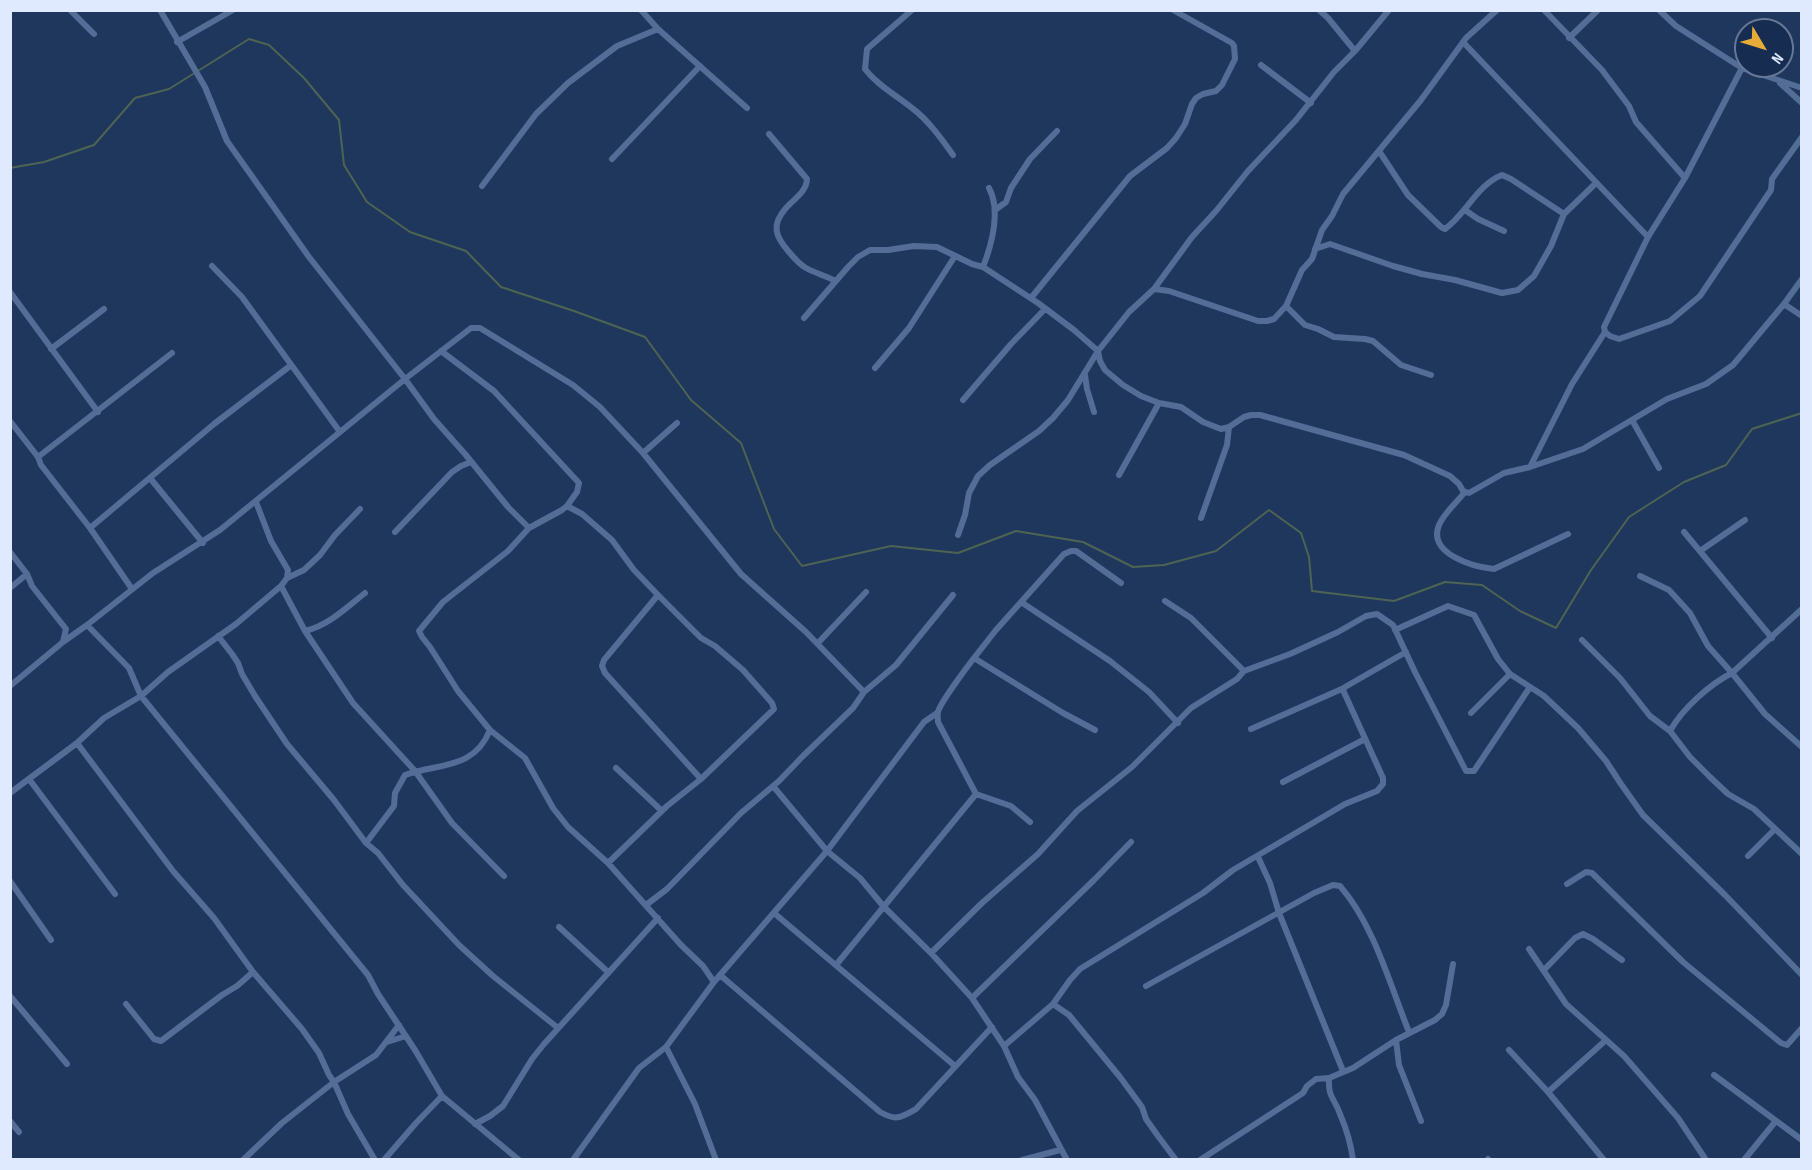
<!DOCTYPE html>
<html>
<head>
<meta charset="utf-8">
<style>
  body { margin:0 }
  #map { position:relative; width:1812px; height:1170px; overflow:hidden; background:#20375d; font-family:"Sofia Sans Condensed",sans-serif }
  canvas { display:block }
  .frame { position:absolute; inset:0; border:12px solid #dfeafe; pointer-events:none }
  .north { position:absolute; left:1734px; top:18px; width:60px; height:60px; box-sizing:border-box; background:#162c51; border:2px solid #667896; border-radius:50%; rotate:128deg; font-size:16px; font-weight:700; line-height:24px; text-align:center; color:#dfeafe }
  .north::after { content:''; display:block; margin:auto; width:21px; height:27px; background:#e7ac37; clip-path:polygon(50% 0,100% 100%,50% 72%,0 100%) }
</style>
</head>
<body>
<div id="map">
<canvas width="1812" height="1170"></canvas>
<div class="frame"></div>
<div class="north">N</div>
</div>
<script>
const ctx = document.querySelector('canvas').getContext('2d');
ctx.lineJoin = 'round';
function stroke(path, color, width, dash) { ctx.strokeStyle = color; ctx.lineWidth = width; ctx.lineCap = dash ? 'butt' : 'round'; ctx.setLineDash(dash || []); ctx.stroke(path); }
stroke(new Path2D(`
  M10 168 44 162 94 145 135 98 169 89 249 39 269 45 304 78 339 120 344 165 367 202 410 232 466 251 501 287 574 311 645 337 691 400 741 443 774 529 802 566 891 546 958 553 1016 531 1083 542 1133 567 1164 565 1216 551 1269 510 1301 533 1309 557 1312 591 1394 601 1445 582 1482 585 1520 611 1556 628 1591 570 1629 517 1684 482 1726 465 1752 429 1802 413`), '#4e6453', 2);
stroke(new Path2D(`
  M70 10 94 34
  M160 10 205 87 227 141 309 257 405 379 434 419 465 454 508 507 529 528
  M641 10 658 29 747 108
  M912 10 867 49 865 69C877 85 896 95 912 108 928 120 941 138 953 155
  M1319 10 1328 18 1355 51
  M1544 10 1602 70 1629 106 1636 122 1685 178
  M1659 10 1676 26 1742 68 1802 88
  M1569 38 1598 10
  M177 42 233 10
  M1463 42 1648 237
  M1261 65 1311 103
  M1742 68 1685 178 1648 237 1604 327 1605 332 1610 336 1619 339 1670 321 1700 296 1771 190 1772 179 1802 137
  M1780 83 1802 103
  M769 134 807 179C807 191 794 199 786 208 771 225 775 236 789 252 794 258 799 264 806 268 815 273 826 276 836 281
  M1379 151 1408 195 1441 227 1445 229C1466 214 1477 185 1502 175L1511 179 1564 214
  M612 159 700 66
  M482 186 536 114 568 83 617 46 658 29
  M995 210 1006 202 1011 188 1030 159 1057 131
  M1465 210 1478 219 1504 231
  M1315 249 1330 244 1393 266 1422 274 1455 280 1502 293 1518 290 1534 276 1551 246 1564 214 1596 183
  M212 266 242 297 340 432
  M983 267C992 244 1001 210 989 188
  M1154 289 1169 291 1258 321H1267L1274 319 1286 306 1302 270 1312 259 1322 230 1332 216 1343 194 1421 100 1466 38 1497 10
  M10 292 98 412
  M1031 298 1130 176 1167 148 1176 138 1185 124 1192 104 1196 98 1203 94 1216 91 1222 85 1235 59 1234 46 1232 43 1173 10
  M1784 304 1802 316
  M1286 306 1305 325 1318 329 1334 337 1365 339 1373 341 1401 365 1431 375
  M804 318 848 267 858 257 870 250H888L914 246 937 247 972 264 983 267 1038 303 1074 330 1098 351 1100 361 1105 370 1123 385 1141 396 1159 403 1181 407 1203 422 1221 429 1229 427 1244 417 1251 415H1260L1404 455 1450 476 1459 484 1463 491 1469 493 1504 473 1530 467 1583 449 1667 399 1706 384 1733 365 1784 304 1802 279
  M51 349 104 309
  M441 351 494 391 579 483 577 492 567 506
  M875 368 909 328 955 256
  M1085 375 1087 389 1094 412
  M963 400 1011 344 1045 309
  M1632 420 1659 468
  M10 421 38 457
  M643 453 677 423
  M1530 467 1572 384 1605 332
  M1119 475 1159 403
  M150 478 203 543
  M1465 492C1457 502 1444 513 1439 525 1427 554 1474 567 1494 569L1568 534
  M256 502 271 541 288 570 287 578 281 586 305 631 353 703 415 771 452 823 504 876
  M1201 518 1227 445 1229 427
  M90 528 214 424 290 366
  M395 532 452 472 461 466 471 462
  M1684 532 1772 638
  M958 535 965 515 969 493 978 476 990 465 1039 431 1053 418 1068 400 1098 351 1129 312 1154 289 1192 237 1216 211 1248 171 1296 120 1334 72 1355 51 1389 10
  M1700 551 1745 520
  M10 552 27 574 32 586 66 629 63 642
  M1640 576 1669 590 1690 613 1708 646 1732 673 1765 714 1802 747
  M287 578 304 570 320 555 335 535 360 509
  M10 588 27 574
  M132 589 90 528 41 465 38 457 172 353
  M658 595 604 660 602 666 605 673 701 779
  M1165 601 1191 618 1244 671
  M1021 602 1110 661 1149 692 1178 723
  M1802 609 1732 673C1710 684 1682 709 1670 731L1690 757 1710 777 1728 794 1754 809 1802 854
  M87 625 129 668 141 696 368 975 378 994 415 1050 442 1096 519 1160
  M1395 630 1448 606 1474 615 1498 659 1510 674 1544 696 1578 728 1606 761 1621 784 1643 815 1725 895 1802 975
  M305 631C329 625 346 608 365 593
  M218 636 232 654 238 663 242 674 255 696 287 744 334 800 366 843
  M1582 640 1620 678 1650 716 1670 731
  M818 643 866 592
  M974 658 996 630 1064 554 1071 551H1076L1121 583
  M10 686 63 642 87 625 153 573 220 530 405 379 471 328H480L573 385 600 407 643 453 741 574 806 632 864 692
  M1471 713 1510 674
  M1251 729 1344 688
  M490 730C474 770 438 763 405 775L395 793 394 806 366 843 378 853 403 885 459 945 493 976 558 1028
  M77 743 173 871 214 918 253 972 302 1029 319 1053 329 1075 334 1082 348 1114 375 1160
  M616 768 662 811
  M29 779 115 894
  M1283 782 1365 739
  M773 786 827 851 860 878 884 907 931 953 972 998 1004 1046 1018 1077 1035 1100 1067 1160
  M10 793 77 743 104 718 141 696 168 672 236 624 281 586
  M1030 822 1011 806 976 794 938 722C938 718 937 715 938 712 940 703 967 667 974 658L1063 713 1095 730
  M1748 856 1774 830
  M1258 857 1270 883 1279 913 1343 1071
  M608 863 667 806 701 779 774 709 772 703 743 670 715 646 701 638 658 595 634 570 612 540 582 514 567 506 562 510 529 528 508 551 443 602 419 631 422 637 430 647 458 691 490 730 525 758 553 808 568 827 608 863 681 945 703 966 714 982
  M10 881 51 940
  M1567 884 1586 872 1592 873 1683 962 1781 1043 1787 1045 1802 1028
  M646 905 667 889 741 813 779 781 803 756 853 708 864 692 896 665 953 595
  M774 913 955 1066
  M559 927 608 972
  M1529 949 1566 1004 1624 1056 1678 1118 1706 1160
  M931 953 982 903 1038 854 1077 811 1132 767 1191 708 1237 679 1244 671 1290 654 1338 632 1366 616 1377 614 1393 625 1415 672 1466 771H1474L1530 687
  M836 965 976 794
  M1544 970 1575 938 1583 934 1593 939 1622 960
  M720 975 880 1112C896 1121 900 1118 916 1109L992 1027
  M1146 986 1314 893 1333 885 1340 886C1374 925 1390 985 1409 1032
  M10 996 67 1064
  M972 998 1094 880 1131 842
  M126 1004 154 1039 161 1041 222 995 237 986 253 972
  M1053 1004 1069 1015 1120 1077 1142 1107 1146 1119 1158 1136 1176 1160
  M1396 1040 1399 1065 1421 1121
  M387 1042 406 1036
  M1004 1046 1053 1004 1070 980 1080 969 1203 893 1233 870 1345 804 1377 791 1383 784V778L1343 690 1345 687 1406 652
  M666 1047 695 1104 716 1160
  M1509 1050 1548 1092 1604 1160
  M1714 1075 1802 1140
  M1329 1078C1328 1098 1334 1097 1340 1114 1346 1128 1351 1144 1353 1160
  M1548 1092 1606 1040
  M10 1121 19 1132
  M475 1124 490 1116 503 1106 532 1059 544 1044 658 918
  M1488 1159 1489 1160
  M243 1160 282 1123 334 1082 376 1055 399 1025
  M384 1160 416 1123 442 1096
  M573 1160 639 1068 666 1047 714 982 827 851 924 722 937 713
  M1022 1160 1060 1150
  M1200 1160 1303 1093 1307 1086 1316 1079 1329 1078 1353 1068 1396 1040 1435 1020 1442 1014 1446 1005 1453 964
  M1744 1160 1775 1122`), '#536d97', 6);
</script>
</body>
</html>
